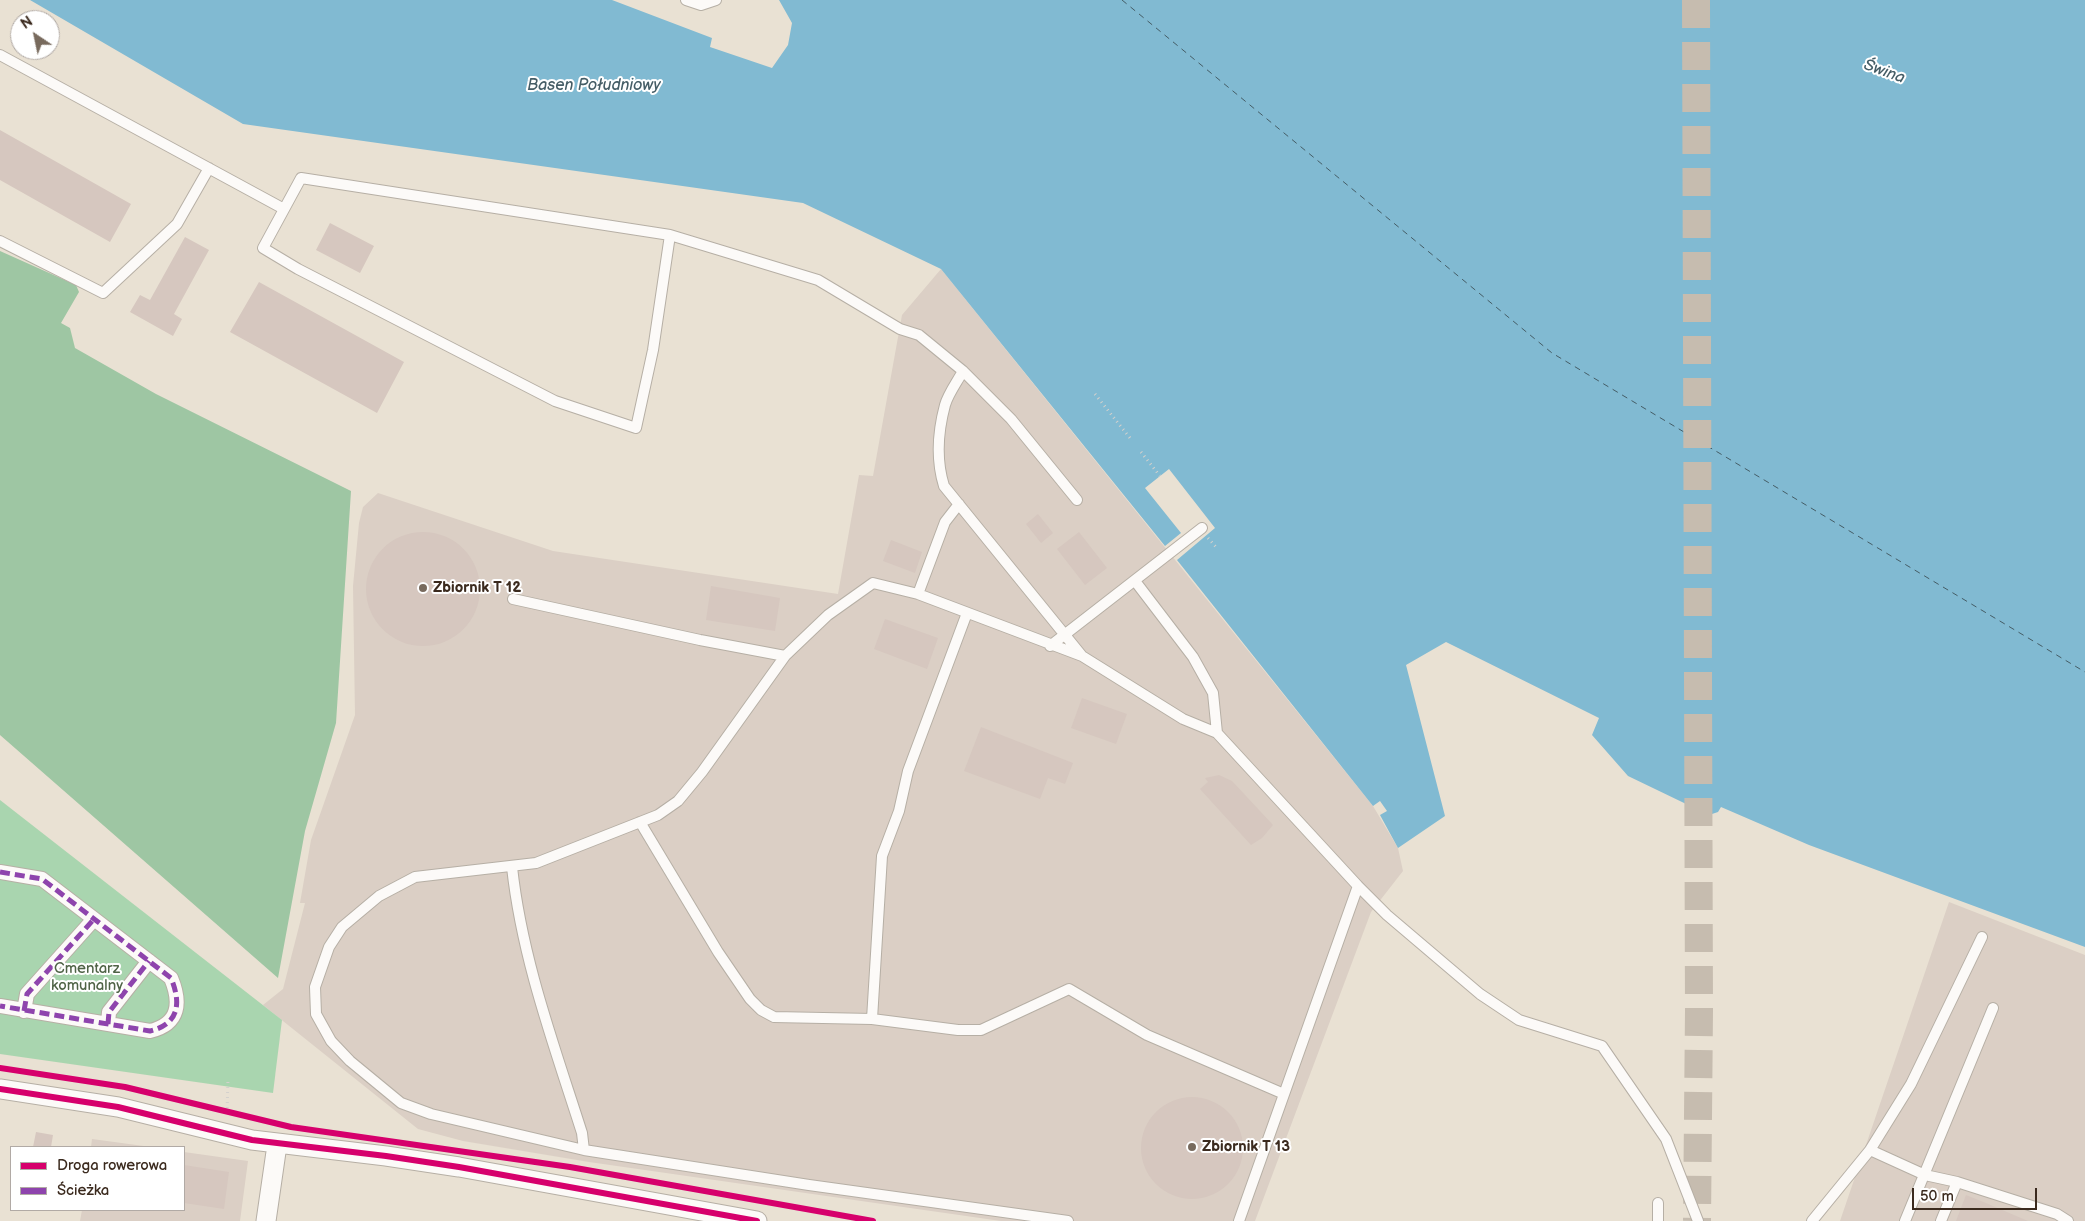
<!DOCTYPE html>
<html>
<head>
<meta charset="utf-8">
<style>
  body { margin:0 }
  #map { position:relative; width:2085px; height:1221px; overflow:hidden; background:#e9e1d3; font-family:"Balsamiq Sans",sans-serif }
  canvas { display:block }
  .legend { position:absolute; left:10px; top:1146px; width:175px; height:65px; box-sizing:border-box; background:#fff; border:1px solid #b1aaa5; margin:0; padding:6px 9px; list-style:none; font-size:15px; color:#3b2a1e }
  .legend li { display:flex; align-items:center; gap:10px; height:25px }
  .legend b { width:25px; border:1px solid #b1aaa5 }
  .north { position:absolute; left:10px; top:10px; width:50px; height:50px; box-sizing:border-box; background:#fff; border:1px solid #b1aaa5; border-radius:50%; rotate:326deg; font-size:14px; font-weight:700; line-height:20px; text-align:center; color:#3b2a1e }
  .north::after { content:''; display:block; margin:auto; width:18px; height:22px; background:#786a5d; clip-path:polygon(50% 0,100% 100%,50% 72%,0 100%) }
  .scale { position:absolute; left:1912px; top:1188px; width:125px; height:22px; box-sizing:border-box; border:2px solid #3b2a1e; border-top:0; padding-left:6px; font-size:15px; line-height:18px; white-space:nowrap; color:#3b2a1e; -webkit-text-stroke:4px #fff; paint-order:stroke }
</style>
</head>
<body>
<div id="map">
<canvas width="2085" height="1221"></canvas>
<ul class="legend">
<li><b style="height:6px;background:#d6006c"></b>Droga rowerowa</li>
<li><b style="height:6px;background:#8e44ad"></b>Ścieżka</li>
</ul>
<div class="north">N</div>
<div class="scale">50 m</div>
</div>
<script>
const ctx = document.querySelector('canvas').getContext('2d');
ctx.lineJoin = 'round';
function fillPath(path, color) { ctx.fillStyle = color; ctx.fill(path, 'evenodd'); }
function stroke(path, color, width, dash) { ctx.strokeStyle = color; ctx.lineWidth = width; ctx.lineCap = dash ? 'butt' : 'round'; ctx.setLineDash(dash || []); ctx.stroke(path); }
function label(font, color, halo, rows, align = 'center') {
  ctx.font = font + ' "Balsamiq Sans",sans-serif'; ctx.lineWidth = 4; ctx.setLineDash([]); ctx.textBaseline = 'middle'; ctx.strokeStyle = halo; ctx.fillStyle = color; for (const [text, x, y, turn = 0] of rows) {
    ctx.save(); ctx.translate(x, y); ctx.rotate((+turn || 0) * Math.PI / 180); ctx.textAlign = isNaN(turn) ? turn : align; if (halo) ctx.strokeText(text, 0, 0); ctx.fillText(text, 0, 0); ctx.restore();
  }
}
fillPath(new Path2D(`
  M941 269 1373 806 1398 848 1403 871 1371 912 1255 1221H1001L589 1162 463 1141 418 1129 263 1005 283 989 305 903H300L311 840 355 715 353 586 359 523 363 507 378 493 553 551 838 594 859 475 873 476 902 315Z
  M1949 902 2085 955V1221H1840Z
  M92 1139 151 1147H91Z
  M184 1152 248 1161 240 1221H80L82 1210H184Z`), '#dbcfc5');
fillPath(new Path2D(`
  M0 800 282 1020 273 1093 0 1054Z`), '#a9d5af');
fillPath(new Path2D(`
  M0 251 76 285 79 292 61 323 70 328 75 348 156 394 351 491 336 723 305 831 278 978 0 735Z`), '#9ec6a3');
fillPath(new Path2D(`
  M30 0H612L712 38 710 47 772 68 788 45 792 23 779 0H2085V947L1809 845 1721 807 1718 812 1709 815 1628 776 1592 735 1599 718 1446 642 1406 665 1445 816 1398 848 1380 815 1387 811 1380 801 1373 806 1177 560 1215 528 1169 469 1145 488 1181 533 1165 546 941 269 803 203 243 124Z`), '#81bad2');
stroke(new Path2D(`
  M1122 0 1552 353 2085 672`), '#455d66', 1, [6, 5]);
fillPath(new Path2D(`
  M0 130 131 204 110 242 0 180Z
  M330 223 374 246 360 273 316 250Z
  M185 237 209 250 174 314 182 319 173 336 130 312 140 295 150 300Z
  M259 282 404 362 377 413 230 332Z
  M1038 514 1053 533 1041 543 1026 524Z
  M366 589a57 57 0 1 1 114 0a57 57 0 1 1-114 0Z
  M1079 532 1107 568 1085 585 1057 549Z
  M891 540 922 552 915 573 883 561Z
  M711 586 780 598 775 631 706 620Z
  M885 619 938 638 927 669 874 649Z
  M1082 698 1127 714 1116 744 1071 728Z
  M981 727 1073 763 1065 784 1048 778 1040 799 964 771Z
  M1219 775 1232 781 1273 825 1262 838 1251 845 1200 789 1208 782 1205 778Z
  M1141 1148a51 51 0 1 1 102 0a51 51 0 1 1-102 0Z
  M36 1132 53 1135 51 1147H33Z
  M184 1165 229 1172 224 1209 184 1203Z
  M1966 1195 1986 1203 2028 1221H1956Z`), '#d6c7bf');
stroke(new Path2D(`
  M1696 0 1699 1011 1697 1221`), '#c6bcaf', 28, [28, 14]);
const service = new Path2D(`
  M686 0 701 5 716 0
  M0 55 284 209
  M670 235 653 350 636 428 555 401 298 269 263 248 301 178 670 235 818 280 900 329 919 335 963 371 1011 419 1077 500
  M0 241 103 293 177 224 209 168
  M963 371C957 382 948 394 945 405 938 431 936 460 944 486L1082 656 1183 719 1217 733
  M1135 581 1193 657 1213 693 1217 733 1358 886 1387 915 1480 994 1519 1020 1602 1046 1666 1139 1698 1221
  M918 594 945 522 959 504
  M513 599 700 640 785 656 828 615 873 583 918 594 1082 656
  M1050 646 1202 528
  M785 656 702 772 678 801 658 815 536 863 415 877 379 896 342 927 329 947 315 987 316 1014 331 1041 350 1061 401 1103 431 1114 584 1150 809 1185 1068 1221
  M640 822 718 952 750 999 761 1010 774 1017 872 1019 958 1030H981L1069 989 1147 1035 1284 1094
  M512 867C522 959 554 1045 582 1133L584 1150
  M872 1019 882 856 899 811 908 771 967 613
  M1870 1150 1925 1175 1957 1182 1941 1221
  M1957 1182 2057 1214 2068 1221
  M1239 1221 1358 886
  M1658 1221V1203
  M1812 1221 1870 1150 1911 1084 1982 937
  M1905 1221 1993 1008`);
const pedestrian = new Path2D(`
  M0 872 42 879 171 978C181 1002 180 1024 150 1031L0 1006
  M24 1011 27 994 94 919
  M108 1024 109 1012 149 961`);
const minor = new Path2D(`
  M0 1089 118 1107 252 1140 386 1156 459 1167 757 1221
  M266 1221 277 1145`);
stroke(service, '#b6afa5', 12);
stroke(pedestrian, '#b6afa5', 16);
stroke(minor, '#b6afa5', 21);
stroke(new Path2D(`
  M1095 394 1130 438
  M1141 452 1160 476
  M1208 538 1217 548
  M227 1113 228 1079`), '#d4d1cd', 3, [1, 4]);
stroke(service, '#fcfaf8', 10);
stroke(pedestrian, '#fcfaf8', 14);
stroke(minor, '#fcfaf8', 19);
stroke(new Path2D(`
  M0 872 42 879 171 978C181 1002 180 1024 150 1031L0 1006
  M24 1011 27 994 94 919
  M108 1024 109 1012 149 961`), '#8e44ad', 5, [10, 5]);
stroke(new Path2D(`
  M0 1068 125 1087 291 1127 570 1167 873 1221
  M0 1089 118 1107 252 1140 386 1156 459 1167 757 1221`), '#d6006c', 6);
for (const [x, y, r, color] of [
  [423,588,5,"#786a5d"],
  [1192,1147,5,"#786a5d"]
]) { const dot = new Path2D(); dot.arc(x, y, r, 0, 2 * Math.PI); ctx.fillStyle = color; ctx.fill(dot); stroke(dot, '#fff', 2); }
label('bold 15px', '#3b2a1e', '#fff', [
  ["Zbiornik T 12",433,588],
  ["Zbiornik T 13",1202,1147]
], 'left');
label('15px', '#4f6346', '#fff', [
  ["Cmentarz",87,969],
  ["komunalny",87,986]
]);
label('italic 16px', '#455d66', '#fff', [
  ["Świna",1884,72,20],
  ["Basen Południowy",594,86]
]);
</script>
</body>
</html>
